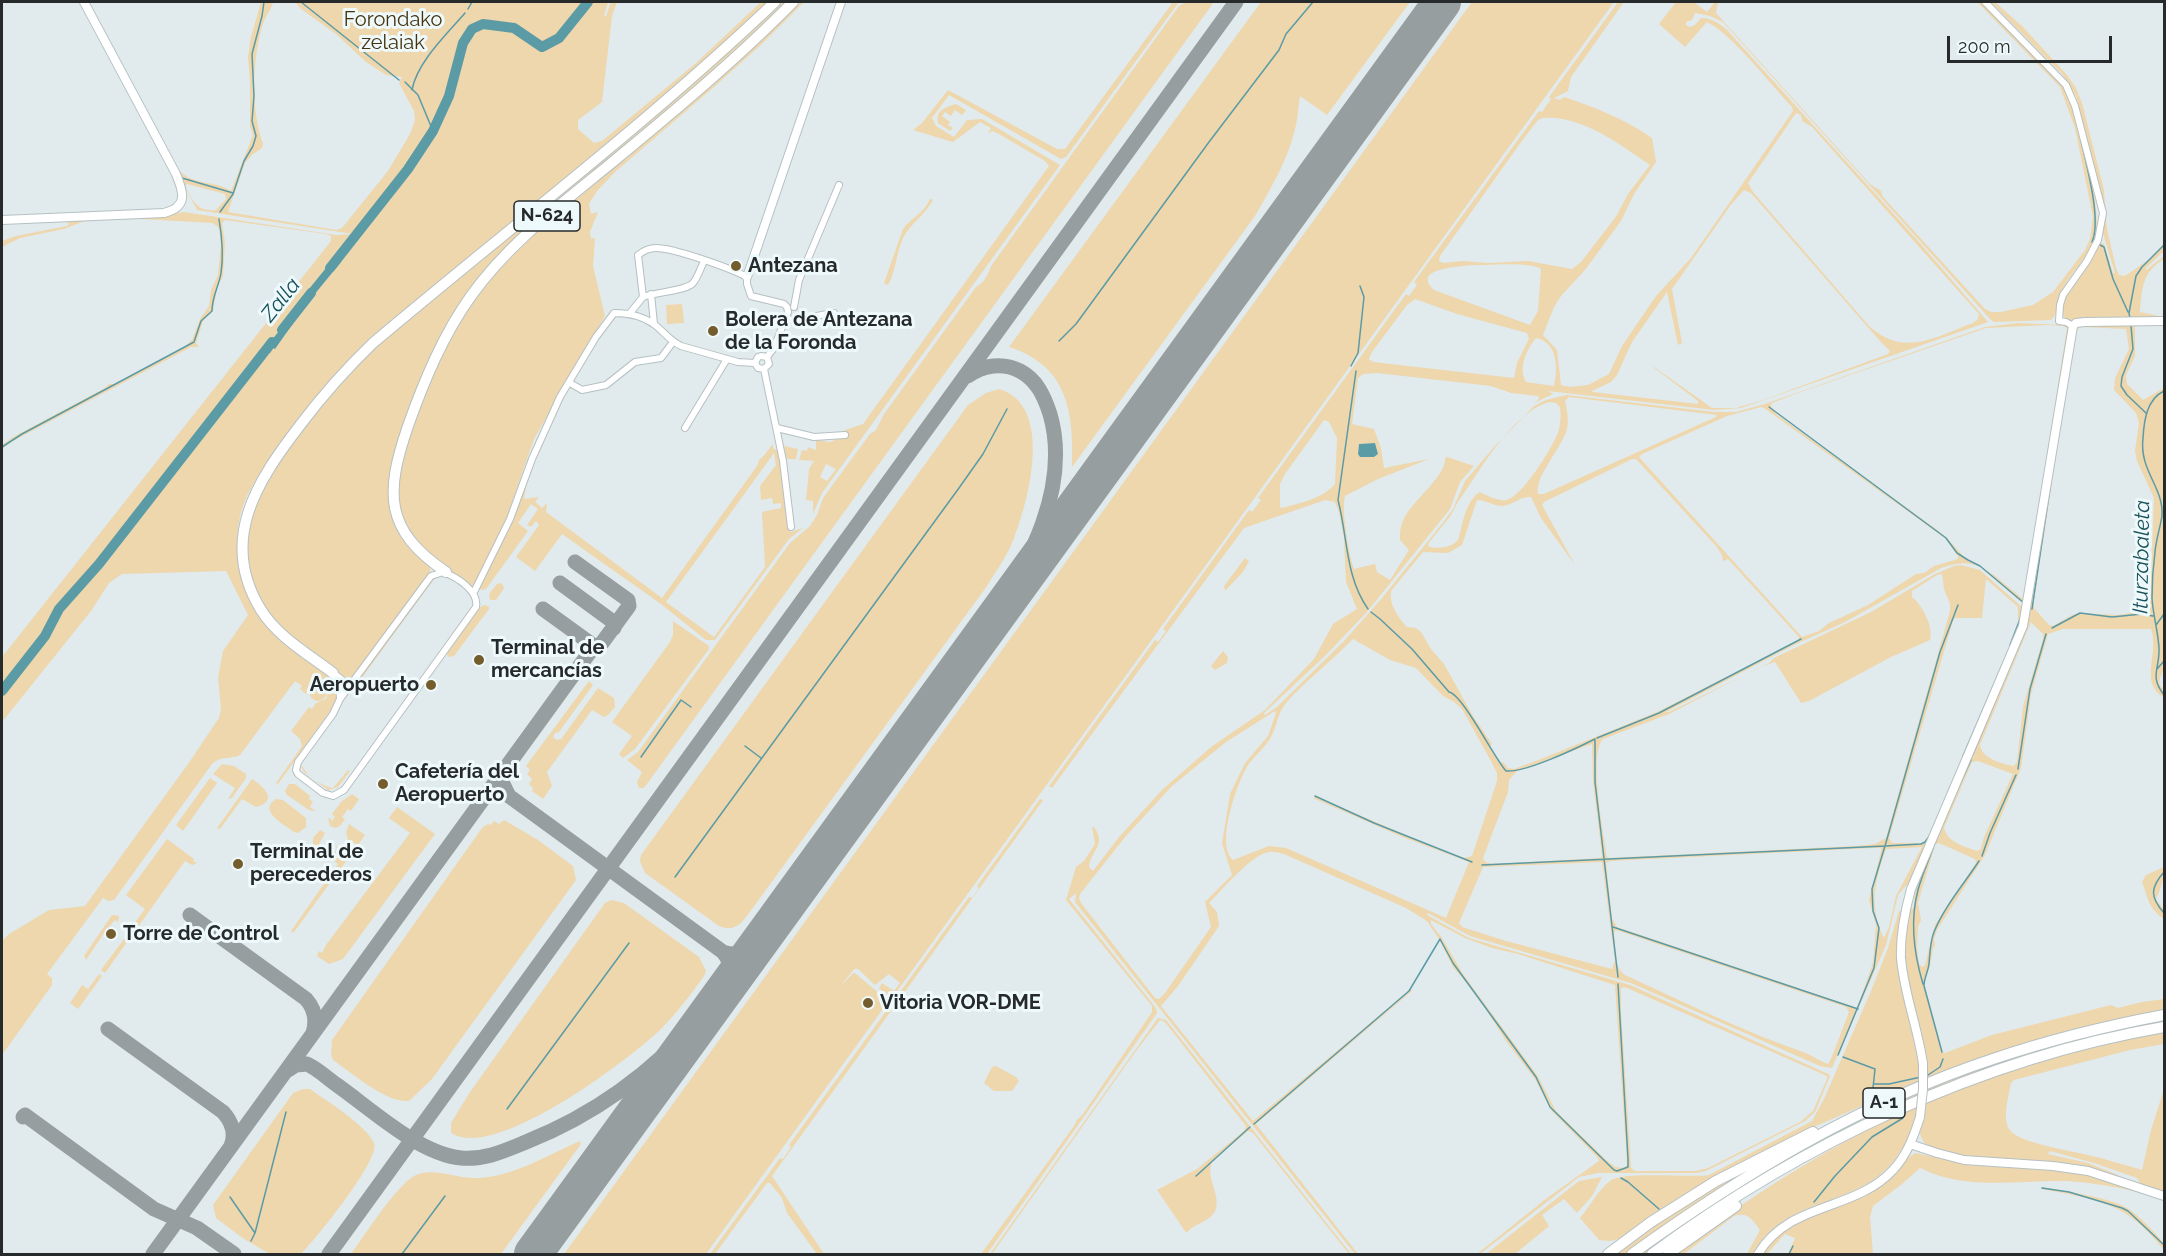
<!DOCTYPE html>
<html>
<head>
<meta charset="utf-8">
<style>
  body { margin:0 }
  #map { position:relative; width:2166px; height:1256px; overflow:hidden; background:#e1ebed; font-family:Raleway,sans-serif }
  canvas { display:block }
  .frame { position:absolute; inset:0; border:3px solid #262a2b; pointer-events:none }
  .scale { position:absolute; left:1947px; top:36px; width:165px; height:27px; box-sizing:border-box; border:3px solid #262a2b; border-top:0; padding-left:8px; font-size:18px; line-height:21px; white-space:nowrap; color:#262a2b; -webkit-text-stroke:4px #eef9fb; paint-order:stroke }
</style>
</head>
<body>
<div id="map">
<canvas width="2166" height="1256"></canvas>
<div class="frame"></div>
<div class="scale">200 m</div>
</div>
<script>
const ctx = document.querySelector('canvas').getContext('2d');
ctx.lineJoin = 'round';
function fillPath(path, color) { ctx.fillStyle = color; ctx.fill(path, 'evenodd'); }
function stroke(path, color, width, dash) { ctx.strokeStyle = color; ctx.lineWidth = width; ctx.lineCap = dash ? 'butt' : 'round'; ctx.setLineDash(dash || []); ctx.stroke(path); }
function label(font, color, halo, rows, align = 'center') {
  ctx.font = font + ' Raleway,sans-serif'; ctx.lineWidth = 6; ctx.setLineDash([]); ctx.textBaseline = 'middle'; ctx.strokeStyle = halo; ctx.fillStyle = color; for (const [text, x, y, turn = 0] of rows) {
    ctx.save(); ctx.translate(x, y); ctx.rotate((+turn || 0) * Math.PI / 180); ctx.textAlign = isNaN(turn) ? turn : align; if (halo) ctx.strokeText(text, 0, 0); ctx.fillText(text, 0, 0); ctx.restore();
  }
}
fillPath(new Path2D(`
  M88 2 179 170C193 186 215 180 231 191L253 135 250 126V81L248 57 251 37 261 2H273C271 11 264 18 262 27 252 62 251 110 263 144L262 148 253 154 245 163 228 212 336 230 342 228 388 171 410 134 415 120 414 111 399 83 402 77 386 75 366 62 336 34 301 9 295 2H608L604 16H606L611 2H617L612 16 602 102 578 120V129L594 143 602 141 696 63 761 2H767L743 26 633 122 370 338C333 375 300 414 271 457 260 473 248 490 242 509 232 542 238 586 259 614 264 621 273 627 279 633 297 647 314 662 331 677L337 688 336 703 278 784 276 783 302 746 300 739 291 731 309 707 312 709 316 703 326 699 329 690 323 682 312 683 306 694 300 689 302 686 295 681 240 755C230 760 221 755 212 764L114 900 108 901 103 898 47 974 52 978V985L2 1055V941L9 934 49 910 85 906 188 764 219 718 221 709 218 677 223 651 248 615 226 571 122 574 109 583 91 611 2 722V657L331 241V236L326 234 225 220 222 223 225 243 223 276 217 288 213 311 203 321 196 343 199 347H191L11 442 2 449V445L13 437 105 388 109 384H115L184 347 192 340 200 319 209 306 211 290 218 275 221 244 219 228 213 223 140 219 87 220 64 229 20 238 2 247V241L16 236 67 226 69 224 66 222H33L155 217 184 212 336 235 353 234 197 210ZM187 184 225 194 226 199 216 210C197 212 193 201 185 186ZM341 261 305 306 301 299Z
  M781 2H788L717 68 482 275 400 437 395 523 403 539 411 549 431 565 430 572 353 679 346 678 276 624 267 612 252 581 246 549 250 517 272 470 331 392 377 345 714 64Z
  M801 2H804L763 43 714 87 615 172 597 191 589 204 591 214 598 212 590 232 591 239 595 238 593 266 605 316 534 439 504 525 476 585 472 586C446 568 418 551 403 522 389 495 402 460 411 434 427 385 447 337 478 295 516 245 566 208 614 168 678 114 741 60 801 2Z
  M1173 2H1179L1066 157 1061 159 949 95 932 118 936 126 954 137 967 120 982 119 1060 165 822 493 813 514V501L806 500 809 469 814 461 799 460 802 450 807 451 808 447 816 450V440L830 442 843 437 845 430 863 424 1049 166 1045 161 999 134 993 131 988 133 991 128 980 122 953 142 913 130 922 123 948 90 1057 149H1065ZM826 464 836 469 827 481 820 477Z
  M1186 2H1214L644 788H639L637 782 642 772 627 760 638 752 790 543 810 526 817 515 823 498 870 434 876 430 884 414 976 287C984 283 988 275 991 266L1179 6Z
  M1261 2H1410L1327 115 1300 96C1298 107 1298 119 1295 129 1288 160 1271 188 1255 216L1072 467C1074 412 1068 366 1009 347Z
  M1472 2H1614L895 994 887 996 879 988 882 983 894 991 900 983 889 974 875 985 858 969H854L839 988 853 973H855L881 995 879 1001 885 1006 706 1254H564Z
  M1618 2H1624L1571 77 1568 91 1554 98 1560 100 1564 97C1594 107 1625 119 1652 138L1656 162 1634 194 1621 221 1585 270 1561 296 1554 307 1543 335 1557 350 1561 385 1570 387 1588 385 1609 374 1622 346 1656 296 1691 258 1793 111 1792 107C1773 87 1730 32 1707 22L1685 47 1659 24 1676 2H1694L1707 12 1715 2H1718L1716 13 1870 184 1881 191 1883 197 1985 309 1991 312H2001L2033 305 2053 292 2085 250 2090 239 2093 217 2075 128 2060 87 1977 2H1984C2008 27 2039 53 2060 80 2077 101 2102 207 2096 233 2092 253 2079 264 2068 280 2060 292 2059 314 2051 320L1994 322 1991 320 1723 22 1710 16 1695 13 1692 20 1686 22V25L1690 27 1695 25 1701 18C1712 18 1719 23 1727 30L1920 243 1988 322 1741 408 1714 410 1548 391 1553 394 1534 403 1539 399 1538 396 1511 393 1491 386 1377 373 1363 374 1358 378 1352 424 1374 429 1381 448 1384 468 1429 459 1378 479 1345 496C1341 510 1349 555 1354 569L1375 564 1377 572 1390 580 1409 550 1400 540C1400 534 1400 527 1403 521 1410 502 1447 476 1445 458L1447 457 1474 466 1460 482 1450 509 1366 613 1326 655 1264 713 1265 715 1277 707 1344 641 1382 598 1441 525 1453 509 1465 481 1495 446 1534 406 1546 400 1566 395 1714 412H1736L1765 404 1985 327 2018 323 2066 325 2069 330 2068 336 2026 604C2020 602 2016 597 2011 593 1985 570 1977 555 1941 568L1845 622 1794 645 1666 712H1669L1769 663 1774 658 1871 612 1935 574 1954 566 1961 565 1980 570 2023 608 2024 612 2020 627 1933 832 1910 881 1898 895 1886 945 1832 1068 1820 1066 1631 983 1470 936 1428 913 1427 915 1469 938 1630 985 1828 1074 1830 1076 1815 1112 1805 1121 1706 1171 1696 1173H1598L1579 1177 1480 1254H1477L1547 1198 1599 1161 1598 1158 1552 1111 1535 1079 1506 1041 1477 995 1453 967 1439 939 1427 921 1406 908 1284 854C1279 853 1274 851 1269 852 1252 854 1222 890 1209 903L1217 912 1219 926 1178 986 1161 1006 1253 1121 1410 990H1413L1256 1124 1358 1254H1355L1075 902 1076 893 1069 899 1156 1008 1157 1013 987 1254H981L1074 1126 1077 1120 1083 1114 1152 1012V1006L1066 900 1076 867 1084 861 1095 844 1092 827H1094C1107 845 1091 850 1089 867L1093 871 1119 837 1162 790 1211 747 1265 710 1314 659 1333 624 1357 609 1346 582 1344 538 1339 512 1335 502 1325 500 1244 528 1052 788 1049 786 1155 640 1158 642 1166 631 1163 629 1249 510 1252 512 1261 500 1258 498 1406 294 1409 296 1417 285 1414 282 1539 111 1542 112 1551 99 1549 97ZM1796 113 1801 115 1802 121 1812 127 1979 314 1978 319 1973 323C1935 337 1904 358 1869 326L1753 192 1748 183ZM1542 118C1580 114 1620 144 1650 165L1628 194 1617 215 1605 231 1581 262 1572 269 1528 261 1488 263 1462 261 1443 263 1439 261 1440 256 1524 138 1538 120ZM1744 190 1751 193 1879 340 1890 351 1888 354 1766 399 1736 408H1712L1654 367H1653L1698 401V404L1593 392 1592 391 1611 382 1617 375 1632 342 1667 292 1678 345 1682 343 1672 289 1730 206ZM1471 265C1489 266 1527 261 1541 269L1538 311 1530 325 1434 290C1411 268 1459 267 1471 265ZM1415 299 1457 314 1527 333 1529 339 1517 363 1514 378 1373 362 1369 359 1372 352 1407 305ZM2049 325 2063 326 2067 328 2024 600 1994 575 1965 558 1946 537 1936 529 1776 414 1771 406 1772 403 1798 393 1986 328ZM1536 338C1558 342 1558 369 1554 386L1526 382C1518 368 1526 350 1536 338ZM1569 397 1717 415 1716 417 1544 494H1538C1534 477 1562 448 1567 429 1569 420 1567 410 1565 401ZM1549 402 1556 403 1560 407C1561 416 1561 426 1557 435 1551 449 1522 497 1506 500 1497 501 1488 496 1480 492 1465 501 1463 524 1458 540 1450 549 1440 548 1429 547L1428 544C1435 534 1444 525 1451 515 1454 510 1456 504 1460 499 1480 470 1513 412 1549 402ZM1761 407 1764 408 1945 538 1958 556V559L1934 566 1924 573 1916 574 1868 605 1829 623 1819 631 1802 637 1639 457 1642 454 1727 416ZM1324 420 1329 422 1337 438 1335 484C1322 499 1300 503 1282 508L1280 507V484L1285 474ZM1375 443 1378 454 1374 457H1360L1358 454 1359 444ZM1632 459H1636L1716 546 1722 555 1723 561 1728 559 1799 637V640L1657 712 1541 759 1514 769 1508 768 1503 762 1500 763 1490 747 1492 744 1473 716 1444 664 1431 649 1421 632 1416 628 1407 627C1398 617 1389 605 1391 591L1423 552 1448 553 1462 545 1477 500C1486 500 1493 506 1502 506 1513 505 1521 496 1531 497L1541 518 1575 565 1542 505 1544 502ZM1942 574 1944 589 1950 604V611L1886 838 1875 844 1856 846 1609 858 1607 857C1604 835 1588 754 1603 739L1669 714 1758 668 1775 662 1801 703 1809 701 1891 657 1930 640C1934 627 1922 605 1912 597V591L1937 575ZM1986 579 2018 607V628L1940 812 1925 843H1892L1889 838 1953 621 1955 618H1982ZM1353 639 1390 660 1416 668 1443 696 1454 702 1462 709 1491 761 1497 773V781L1472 856 1464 858 1445 852 1315 796 1313 798 1405 838 1469 862 1446 918 1286 848 1269 846 1233 860C1215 846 1237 782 1248 765 1255 755 1265 748 1271 737 1277 726 1278 712 1286 703 1306 680 1332 661 1353 639ZM1275 711 1276 713 1268 736 1245 763 1230 794 1222 843 1232 875 1205 902 1211 927 1165 993 1159 999 1155 998 1081 903 1079 898 1080 894 1126 836 1172 786 1226 742ZM1592 744 1593 782 1602 855 1601 858 1492 864 1485 862 1483 858 1508 792 1509 780 1517 771ZM1922 847 1896 896 1889 927 1884 938C1868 908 1875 879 1886 849ZM1872 848H1881V851L1869 900 1876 925 1873 963 1857 1008 1617 927 1612 918 1606 863 1610 861ZM1602 862 1615 961 1612 969 1506 941 1462 927 1459 923 1483 867ZM1431 920 1465 938 1492 948 1518 954 1615 985 1626 1147 1627 1165 1624 1168 1615 1167 1605 1159 1556 1111 1537 1075 1463 974 1442 938 1431 924ZM1616 930 1846 1007 1849 1012 1831 1059 1828 1064C1819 1061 1812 1055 1803 1052 1742 1031 1684 1002 1625 975 1613 967 1615 946 1614 932ZM1625 987 1827 1076V1079L1813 1111 1800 1122 1708 1168 1696 1171H1635L1631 1168 1630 1152 1621 1010V988Z
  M1991 2H1995L2023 27 2067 75 2076 88 2082 103 2104 190 2107 229 2116 268 2119 275 2125 276 2151 258 2164 243V251L2146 268V270L2164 256V259C2142 272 2142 288 2140 312L2164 317V319L2068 320 2064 317C2056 298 2089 260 2100 243L2104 244 2113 273H2115L2102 230 2103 205 2076 96 2063 75Z
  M956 104 966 110 962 115 955 110 951 116 945 112 942 116 950 122 948 125 953 128 950 131 938 123C935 111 945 107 956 104Z
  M930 199 933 200C925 215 910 224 903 238 896 253 897 268 888 285L884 283 903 229C912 217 924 213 930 199Z
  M682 304 684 323 667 324 666 305Z
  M2164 323V325L2135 326V356L2126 375 2127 384 2143 400 2164 388V669C2160 678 2156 683 2164 690V698C2138 682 2160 654 2151 629H2063L2048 634 2031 694 2021 768 1985 855 1937 930 1934 939 1935 946 1933 948 1930 966 1924 982 1942 1051 1945 1053 1992 1035 2111 1005 2118 1008 2142 1002 2164 999V1009L2066 1031 2025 1043 1912 1084 1807 1130 1678 1199 1619 1239 1610 1241 1599 1240 1580 1218C1590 1206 1598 1190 1610 1181 1623 1171 1688 1178 1709 1175L1812 1121 1824 1099 1871 991 1888 948 1899 911H1901L1898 944 1924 1047C1915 1005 1894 950 1910 908L1913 909 1916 888 2029 615 2073 334 2079 325ZM2083 327 2126 329 2129 349 2115 378 2114 390 2136 413 2139 423 2135 451 2137 461 2154 498 2150 610 2118 615 2080 613 2072 615 2053 626 2049 625 2034 608V600L2075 334 2079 328ZM2031 622 2043 634V639L2023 707 2017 762 2014 766C2002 764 1981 758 1980 745ZM1978 761 2013 774 1984 837 1981 849 1977 851C1964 846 1948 843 1944 828L1972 762ZM1939 843 1975 859 1976 863 1935 925 1925 965 1922 967 1919 964 1917 948 1918 927 1921 920 1918 903 1935 845Z
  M999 389C1054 405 1029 500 1014 538 1008 555 996 571 987 586L752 909C742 922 737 933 719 926L645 873 640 861 641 855 968 405 986 393Z
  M566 390 567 391C551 425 529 461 524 499L539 497 535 502 542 508 547 503 546 512 662 598 757 466 760 458 761 459 773 444V449L779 450 790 532 803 528 789 539 715 640H706L661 604 562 534 535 571 516 557 539 525 536 521 531 527 527 525 538 509 531 504 518 523 528 531 486 589 482 590 479 588ZM774 453 776 465 760 486 761 500 772 498 773 504 781 503V508L762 512 765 567 714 637 666 602Z
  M784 446 798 449 796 459H786Z
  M1245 558 1249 561 1243 572 1225 591 1224 586Z
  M437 575 353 690 351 689 431 578Z
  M500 583 503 585 504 588 496 600H490L489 594 497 584Z
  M485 605 489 607V609L454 656 448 657 447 653 480 607Z
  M673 621 709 646V649L635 749 623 758 619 754 632 736 612 722 670 642 673 635Z
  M1223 651 1228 657 1227 663 1215 670 1211 666Z
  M589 681 593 685 559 732 555 733 553 737 557 740 561 739 598 688 614 698 615 707 608 715 604 717 592 710 547 772 552 786 543 799 532 791 533 788 529 784 532 779 527 774 530 770 526 766Z
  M309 692a9 9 0 1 1 18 0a9 9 0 1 1-18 0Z
  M222 764 234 766 246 774V778L232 798 228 799 235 788 213 774Z
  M300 764C303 766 304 769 306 772 311 779 325 787 333 788L348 770 350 771 338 787 328 790 304 772Z
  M210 778 217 783 183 831 176 825Z
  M252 779C264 787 279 801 256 807L242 799 220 829 217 828Z
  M289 784H295L310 796 309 799 313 802 310 807 316 811 309 810 287 795 285 791Z
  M1049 792 772 1176 824 1254H817L787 1213 782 1198 770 1183H767L715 1254H710L780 1158 783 1159 791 1147 789 1145 969 897 972 898 979 888 977 886 1040 799 1043 800Z
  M352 794 359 799 351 811 348 809 342 817 345 819 340 826 335 828 330 826 328 819 330 818 332 821 335 817 332 814 341 802Z
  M276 799 283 800 306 818V827L298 833 294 832C284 824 257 811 276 799Z
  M397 807 435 834 343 959 329 964 317 956 319 951 322 953 326 945 410 833 389 818Z
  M504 820 538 840 573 866 576 880 432 1079 409 1101C386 1103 352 1073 333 1060L331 1055 332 1040 482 828 488 824 491 825 494 821 499 824Z
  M349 824 365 835 358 845 348 840 346 832Z
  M320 830 325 833 319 844 331 853 333 851 335 852 337 850 336 846 342 850 340 853 344 855 347 851 342 848 344 846 352 853 294 932H292L291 931 338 864 313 844V838Z
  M167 839 194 859 193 861 197 863 192 865 185 861 105 973 101 970 130 931 120 923 122 921 131 928 145 909 126 895Z
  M2164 867C2165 876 2160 891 2156 899L2164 910V919C2147 907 2149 899 2142 882L2146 875Z
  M612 900 624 903 699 957 706 971 704 976C691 994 677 1013 661 1029 630 1059 494 1162 451 1133V1123L470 1092 605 903Z
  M112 915 119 916 118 922 115 920 106 930 86 960 84 956Z
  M99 974 102 976 78 1009 70 1003 82 985 88 989Z
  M1158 1018 1166 1020 1351 1254H1349L1253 1133 1248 1131 1213 1160C1203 1177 1224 1197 1214 1213 1208 1222 1194 1224 1186 1233L1185 1231 1157 1190 1197 1169 1244 1131 1246 1126 1165 1022 1160 1020 1136 1051 992 1254H990Z
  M2164 1020V1023L2115 1033 1874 1114C1896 1100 1920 1091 1944 1082 2017 1053 2088 1036 2164 1020Z
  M2164 1032V1044L2130 1050 2014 1080 2011 1083C2009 1096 2002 1117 2009 1129 2017 1143 2072 1151 2088 1155 2106 1159 2124 1165 2142 1170L2151 1130 2164 1089V1194L2140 1183 2137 1178 2094 1163 2050 1151 2048 1154 2088 1163 2121 1176 2064 1163 1980 1159 1959 1156 1932 1148 1925 1144 1921 1137 1916 1115C1886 1222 1797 1179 1752 1254H1747L1760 1230C1752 1219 1748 1212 1734 1216L1684 1254H1674C1761 1187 1859 1127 1962 1088 2028 1062 2096 1046 2164 1032Z
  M996 1066 1016 1077 1019 1081 1012 1091H994L984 1083 992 1067Z
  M303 1089H310C327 1101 366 1125 374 1143 381 1159 315 1240 301 1254H270L244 1239 216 1218 213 1205 293 1093Z
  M1845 1128 1676 1233 1645 1254H1638L1750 1179Z
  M580 1141 581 1144 501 1254H351C365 1235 395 1187 414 1176 432 1166 457 1179 477 1178 513 1177 548 1155 580 1141Z
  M1916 1153 1968 1165 2063 1171 2087 1174 2164 1198V1200C2136 1190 2090 1181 2060 1181 2012 1181 1964 1190 1920 1168L1902 1184 1873 1206 1870 1217 1873 1254H1788L1795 1238 1785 1234 1767 1254H1762C1794 1209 1837 1215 1878 1188 1891 1179 1904 1158 1916 1153Z
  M1748 1170 1690 1208 1624 1254H1611L1677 1208Z
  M1602 1177 1592 1196 1577 1213 1564 1199 1542 1215 1549 1226 1515 1254H1486L1579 1181Z
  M2041 1187C2063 1191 2109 1197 2127 1208 2141 1217 2153 1231 2164 1243V1250C2126 1202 2099 1200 2042 1189Z`), '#eed6ad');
fillPath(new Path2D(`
  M335 257 341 262 305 306 300 300Z
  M288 320 294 322 275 349 273 348 270 353 262 352Z
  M1375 443 1378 454 1374 457H1360L1358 454 1359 444Z`), '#5b9ba6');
stroke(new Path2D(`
  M301 2 399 80
  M468 9 472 2
  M405 82 418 95 433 131
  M412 90C417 62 447 34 465 13
  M2081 140C2086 164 2102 220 2092 242
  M182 178 233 193
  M220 212 233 194 244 161 253 146 256 136 252 121 254 96 252 54 262 16 264 2
  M2100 245 2104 247 2113 279 2128 312
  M2130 319 2129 313 2136 276 2142 267 2164 245
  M2131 326 2133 349 2122 377 2121 386 2127 395 2146 413
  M1059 341 1076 324 1209 142 1279 50 1286 34 1313 2
  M1351 366 1358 353 1364 297 1360 286
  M1356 371 1338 500C1348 538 1345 576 1368 609
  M2164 391C2147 399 2144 420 2143 438 2139 471 2164 487 2162 516 2160 528 2156 540 2155 552 2153 567 2152 583 2152 598 2153 615 2158 631 2159 648 2160 669 2149 676 2164 695
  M1769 407 1946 538 1957 553 1968 560 1980 566 2024 603
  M2 447 22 434 194 342 201 321 212 311C212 296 219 286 221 273 224 254 222 237 219 219
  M2032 609 2050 488
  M1371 612 1380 619 1412 649 1449 692C1463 695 1493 756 1506 771 1525 773 1577 748 1595 739V782L1618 977
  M2156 625 2164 614
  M2052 628 2080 613 2112 617 2142 614 2153 616
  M2010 645 2020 619
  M2157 669 2164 661
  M1597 738 1659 713 1801 639
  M745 746 761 758
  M1973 754 2009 668
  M1963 756 2004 661
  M641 757 681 700 691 707
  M2018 769 2030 689 2046 634
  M1959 786 1971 760
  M1315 796 1374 823 1472 862
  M1930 835 1925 842 1921 844 1885 846 1940 652 1958 605
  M1982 856 1990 833 2016 775
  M1482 865 1885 846 1872 889 1873 911 1879 928 1874 968 1838 1055
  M2164 872C2150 888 2150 897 2164 913
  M675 877 959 488 983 454 1007 409
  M1613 927 1858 1009
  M1923 984C1914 954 1910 920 1918 890 1922 875 1929 860 1934 845
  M1942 1052 1924 986C1924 978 1928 972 1929 964 1930 953 1930 942 1934 932 1944 907 1964 884 1979 861
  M1843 1057 1875 1069 1873 1088 1869 1098
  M1928 1075 1940 1067 1943 1059
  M1874 1084H1889L1921 1077
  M507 1109 629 943
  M1254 1124 1409 991 1440 939 1453 963 1536 1077 1550 1107 1614 1170 1617 1171 1628 1167V1159L1618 984
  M1196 1176 1250 1127
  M1621 1178 1628 1182 1659 1209
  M2042 1188 2069 1192 2122 1208 2128 1211 2164 1245
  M230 1197 255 1233
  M1814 1202 1835 1176 1872 1137 1903 1118
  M251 1241 255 1233 286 1112
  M402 1254 445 1196
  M1789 1254 1793 1246`), '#5b9ba6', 1.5);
stroke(new Path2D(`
  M330 268 408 169 433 131 449 96 463 43 472 29 483 24 514 28 542 47 559 38 588 2
  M282 330 311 293
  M2 691 45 636 59 609 99 564 272 342`), '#5b9ba6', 10);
stroke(new Path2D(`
  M968 376C983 365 1003 362 1020 371 1037 380 1044 396 1050 414 1071 487 1029 563 991 623
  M560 583 612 621 614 628
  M543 609 590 643 592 649
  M190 915 306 999C315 1009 317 1020 313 1033
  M723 952C741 958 751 951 763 938
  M108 1029 223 1112C232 1122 236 1134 231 1146
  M285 1072 296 1065 307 1064C318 1069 327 1078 337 1085 371 1109 419 1154 461 1158 485 1160 504 1151 526 1142 594 1115 653 1072 701 1017 717 998 744 977 723 952L509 796 502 782 505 769
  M23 1117 25 1115 154 1209 197 1228 234 1254
  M153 1254 592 649 602 643 629 606 628 600 575 562
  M329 1254 1236 2`), '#969ea0', 15);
stroke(new Path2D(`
  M533 1254 1442 2`), '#969ea0', 38);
const street = new Path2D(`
  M1985 2 2066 85 2075 106 2103 213 2098 240 2087 261 2063 295 2060 305 2059 321 2066 322 2073 326
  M651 294 654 324
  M643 297C656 292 686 291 693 283 698 277 701 267 704 261
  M794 307 799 280 839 185
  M630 313 643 297 638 255C643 251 649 248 656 248 674 248 730 268 747 277V284L751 296 784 304 787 307 788 312 774 348 767 357 769 364 764 369 758 368 755 363 758 357 761 356 767 357
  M785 319C797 322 820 314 834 313
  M764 369 783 461 791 527
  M570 383 582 390 606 385 635 362 661 358 673 342
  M685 428 727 359
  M777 428 814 437 845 435
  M443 572C457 577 479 591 476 607L344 790 333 796 323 793 298 774 296 770 298 762 333 714 340 699 431 576Z
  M474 592 510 519 532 459 560 397 596 337 614 313C629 313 643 316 655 325 664 332 670 341 681 346L738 362 755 363
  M333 673 339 686 340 698
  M333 673 345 682 348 690`);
const secondary = new Path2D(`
  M2 220 164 213C188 207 184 193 176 174L84 2
  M747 277 841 2
  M1923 1064C1918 1028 1904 994 1901 958 1900 934 1905 911 1911 889L2023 626 2073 326 2076 323 2085 322 2164 321
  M1910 1144 1937 1153 1964 1160 2053 1166 2088 1171 2164 1196
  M1758 1254C1790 1201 1854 1212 1893 1170 1907 1155 1914 1136 1920 1117`);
const highway = new Path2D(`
  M446 572C384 530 385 493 408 426 424 381 443 335 471 296 508 244 560 205 609 165 672 113 736 60 793 2
  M333 673C308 654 278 637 261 610 218 540 257 481 301 424 323 395 347 368 373 343 508 229 648 123 775 2
  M1608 1254 1651 1222 1716 1181 1813 1132
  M1632 1254C1743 1174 1863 1102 1993 1059 2049 1040 2106 1026 2164 1015
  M1652 1254C1803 1143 1979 1059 2164 1027
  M1668 1254 1736 1206`);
stroke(street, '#b6c0c2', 8);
stroke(secondary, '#b6c0c2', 10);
stroke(highway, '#b6c0c2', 12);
stroke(street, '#fff', 6);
stroke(secondary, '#fff', 8);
stroke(highway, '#fff', 10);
const secondaryBridge = new Path2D(`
  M1920 1117 1923 1089V1064`);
stroke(secondaryBridge, '#b6c0c2', 10, []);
stroke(secondaryBridge, '#fff', 8);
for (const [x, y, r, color] of [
  [736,266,6,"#755c2d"],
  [713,331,6,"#755c2d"],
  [479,660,6,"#755c2d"],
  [431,685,6,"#755c2d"],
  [383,784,6,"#755c2d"],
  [238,864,6,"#755c2d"],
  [111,934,6,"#755c2d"],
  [868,1003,6,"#755c2d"]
]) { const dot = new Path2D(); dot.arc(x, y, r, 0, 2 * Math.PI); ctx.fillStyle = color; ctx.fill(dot); stroke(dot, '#eef9fb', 2); }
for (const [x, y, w] of [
  [547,216,66],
  [1884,1103,42]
]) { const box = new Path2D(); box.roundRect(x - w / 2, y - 15, w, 30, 4.5); ctx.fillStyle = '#eef9fb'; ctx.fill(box); stroke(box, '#262a2b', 1.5); }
label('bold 18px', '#262a2b', null, [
  ["N-624",547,216],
  ["A-1",1884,1103]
]);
label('20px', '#45320d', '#eef9fb', [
  ["Forondako",393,20],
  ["zelaiak",393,43]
]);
label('bold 20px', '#262a2b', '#eef9fb', [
  ["Antezana",748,266],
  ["Bolera de Antezana",725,320],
  ["de la Foronda",725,343],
  ["Terminal de",491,648],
  ["mercancías",491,671],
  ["Aeropuerto",419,685,"right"],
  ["Cafetería del",395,772],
  ["Aeropuerto",395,795],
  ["Terminal de",250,852],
  ["perecederos",250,875],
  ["Torre de Control",123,934],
  ["Vitoria VOR-DME",880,1003]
], 'left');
label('italic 21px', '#185059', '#eef9fb', [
  ["Zalla",281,300,-52],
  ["Iturzabaleta",2142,557,-89]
]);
</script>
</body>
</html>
